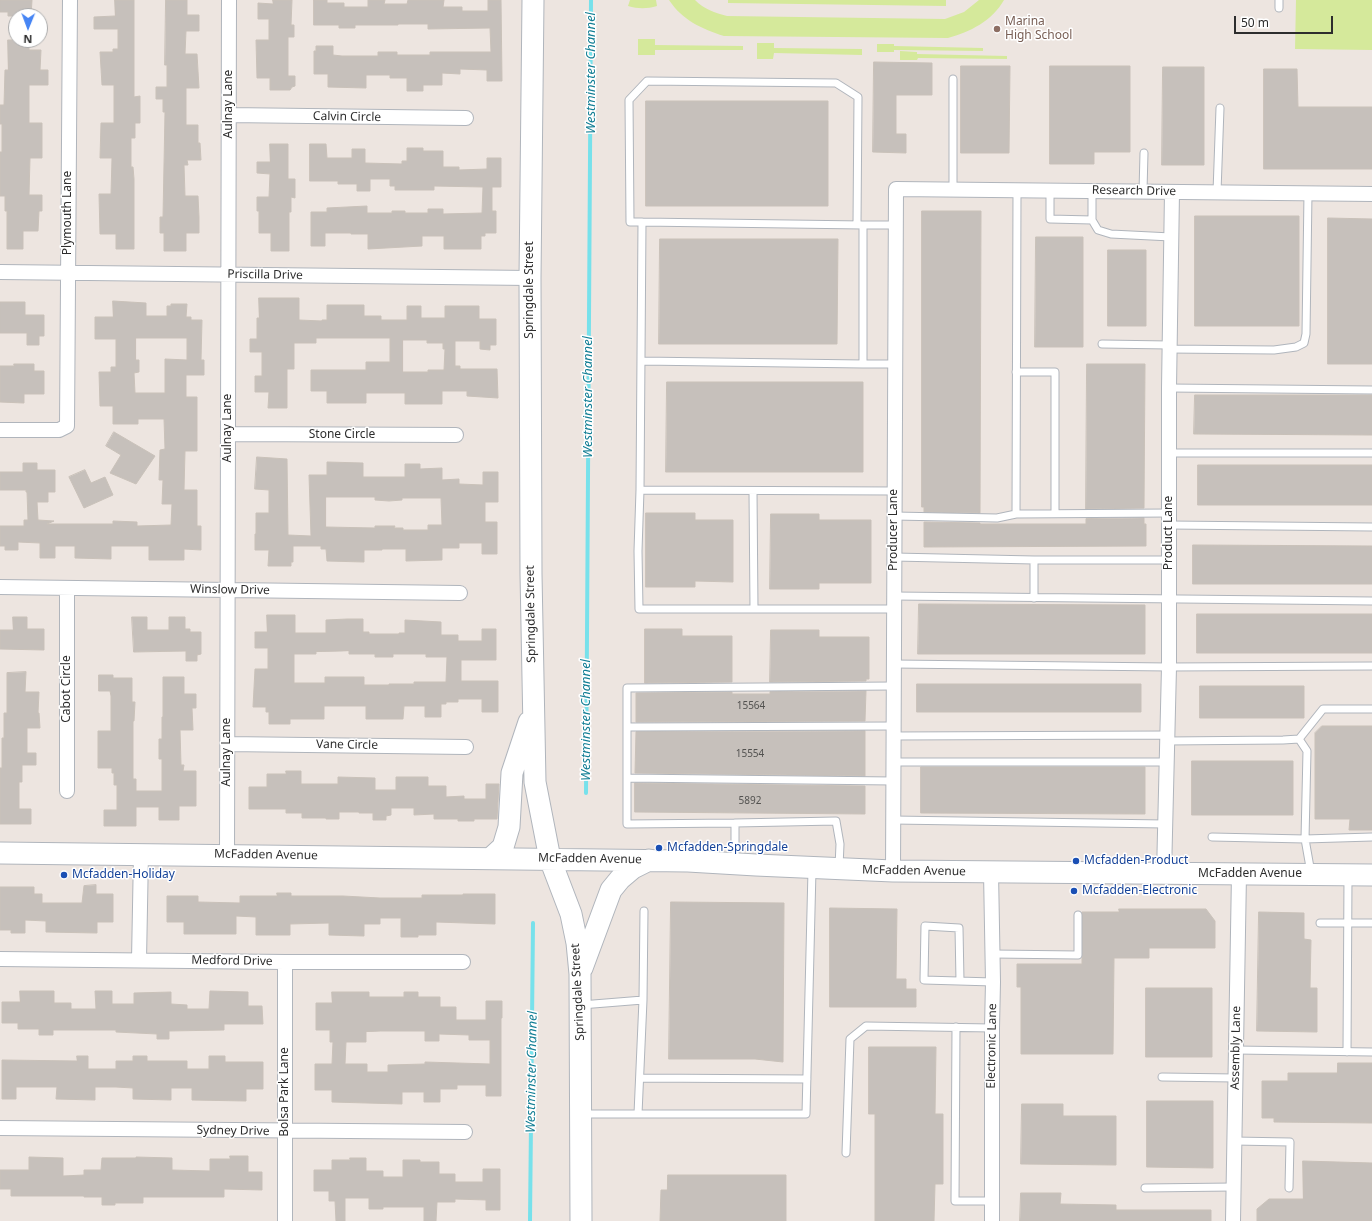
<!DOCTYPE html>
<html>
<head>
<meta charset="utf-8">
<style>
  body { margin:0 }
  #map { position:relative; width:1372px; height:1221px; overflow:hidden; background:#ede5e0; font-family:"Noto Sans",sans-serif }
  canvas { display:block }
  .north { position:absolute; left:8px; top:8px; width:40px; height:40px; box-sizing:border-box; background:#fff; border:1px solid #ababab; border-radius:50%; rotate:181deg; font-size:11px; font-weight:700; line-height:16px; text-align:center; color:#2d2d2d }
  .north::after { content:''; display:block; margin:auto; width:14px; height:18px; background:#4685f4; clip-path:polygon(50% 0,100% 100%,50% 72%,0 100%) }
  .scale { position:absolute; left:1234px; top:16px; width:99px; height:18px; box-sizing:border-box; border:2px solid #2d2d2d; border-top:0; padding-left:5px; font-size:12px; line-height:14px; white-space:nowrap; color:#2d2d2d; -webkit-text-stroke:3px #fff; paint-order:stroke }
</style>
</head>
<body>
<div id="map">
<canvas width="1372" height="1221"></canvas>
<div class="north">N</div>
<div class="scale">50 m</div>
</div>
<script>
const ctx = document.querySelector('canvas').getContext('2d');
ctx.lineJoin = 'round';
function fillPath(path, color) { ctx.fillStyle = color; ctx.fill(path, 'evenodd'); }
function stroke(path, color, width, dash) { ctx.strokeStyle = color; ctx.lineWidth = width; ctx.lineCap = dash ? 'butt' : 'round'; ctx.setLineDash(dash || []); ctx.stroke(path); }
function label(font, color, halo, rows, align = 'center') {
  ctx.font = font + ' "Noto Sans",sans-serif'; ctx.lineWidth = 3; ctx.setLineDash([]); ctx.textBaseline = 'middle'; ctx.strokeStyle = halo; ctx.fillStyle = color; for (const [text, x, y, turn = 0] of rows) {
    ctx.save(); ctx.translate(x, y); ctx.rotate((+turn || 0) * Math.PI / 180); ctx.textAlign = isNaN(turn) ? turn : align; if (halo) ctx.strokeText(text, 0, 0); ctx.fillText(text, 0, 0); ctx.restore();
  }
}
fillPath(new Path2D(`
  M630 0H656L657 6C647 9 638 9 628 6Z
  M669 0H695C704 9 715 13 727 16L945 19 964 12 979 0H1004C992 21 970 32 948 38L724 36C702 29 682 20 669 0Z
  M728 0H946V6L728 3Z
  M1296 0H1372V50L1295 49Z
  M638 39H655V45L743 46V50H655V55H638Z
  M757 43H774V48L862 49V55L774 53 773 59H757Z
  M877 44H894V46L983 48V51L894 50V52H877Z
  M900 51 917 52V54L1007 56V59L918 58 917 60H900Z`), '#d5e99b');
stroke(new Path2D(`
  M586 793 591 0
  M530 1221 533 923`), '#77e1eb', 4);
const building = new Path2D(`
  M0 0H32L31 16H8V12H0Z
  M115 0H134V97L140 96V123H135V138H131V167H133L134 179V249H116V234H100L99 194H111L112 158H100L101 123H114V85H102L100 52H113V49H118V29H94V17L115 16Z
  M166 0H187V15H199V31H186L185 54H197L199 88H186V125H198V143H200L201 160H187L188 165H184L185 196H198L199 217V233H186V251H164V233H160V217H163L165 112H163V99H156V87H167V65H165Z
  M273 0H292L291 25H294V37H288V76H295V86L292 87 290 90H270V78H257L256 40H269V19H258V3L273 4Z
  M314 0H327V3H344V7H368V0H385L384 4H407L408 0H444L443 7H462V11H488V0H501L502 81H487V70L460 69V74L442 73V85H423V91H407V78H390V75H366V88L328 87V74H314V51H316V46H333V55L342 56H378V52H397V55H430V52H491L490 28 428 29V24H398V25H355V28H339V25H314Z
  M8 40H29V50H41L40 70H48V85H29V123H42V158H30L29 195H42V211H39L38 231H23V249H7V211H5V196H0V152H2V124H0V105H4L5 70H8Z
  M874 62 932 63V95H896V134H906V153L873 152Z
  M961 66H1010L1009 153H961Z
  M1050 66H1130V152H1094V164H1050Z
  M1163 67H1204V165H1162Z
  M1264 69H1297L1298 107H1372V169H1264Z
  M646 101H828V206H646Z
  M270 144H288V179H295V198L291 197V212H289V251H271V233H259V211H257V197H269L270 174 257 173V162H270Z
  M310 144H326L327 158H352V149H365V163L402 164V161H407V148H423V151H443V167H459V170L487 169V158H501V187H492V211H496V233H485V236H481V249H444V236H422V246L368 249V234H351V233H325V246H311V212H327V208L367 206V213H392V211H405V213H428V209H443V214L482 213 483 187 434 186V190H395V186H390V179H370V191H357V184H338V181H310Z
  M922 211H981L980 513 924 512V507H922Z
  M1195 216H1299V326H1195Z
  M1328 218 1372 219V364H1328Z
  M1036 237H1083V347H1035Z
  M660 239H838L837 344H659Z
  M1108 250H1146V326H1108Z
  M259 298H299V320L322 321V320H327V305H364V316H381V320H407V306H421V318H445V306H479V319H496V345H490V350L480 349V341H455V366H460V369H497L498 398 467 396V391H442V404H405V393H366V403H327V391H311V370H366V362H390V338H316V343H294V369H287V408H268L269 392H255V376H262V352H250V339H257V318H259ZM403 340H427V343H443V349H445L444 370H428V372H403Z
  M113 301 146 303V316H167V306H171V304H187L186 317H191V320H202L201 360H204V375H186V397H197V451H185L184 490H197V526H201V550L184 549V560H149V546H111V559L75 558V546H55V558H40V543L18 542V550H5V546H0V526H24V520H28L27 492H26V490H0V472H23V463H37V470H55V492H48V502H37L38 520 54 521 47 524H113V521L137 522V526L171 525 172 504H162L163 480H159L160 450 165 449 164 419H138V424H113V406H100L99 372H111V367H116V339H95V317H113ZM136 338H187V360L165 359V393H135L134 373 139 372V360H136Z
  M0 302H25V315H44V336H39V345H27V333H0Z
  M14 364H34V371H44V394H24V403L0 402V366H14Z
  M1087 364H1145L1144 508 1086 509Z
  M667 382H863V472H666Z
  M1195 395H1372V435L1194 434Z
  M114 432 155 456 136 484 110 473 121 455 106 446Z
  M257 457 287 459 288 535 311 536 309 475H327V462L363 463V477H405V464H420V469L442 468V480L459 479V484L483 485V472H498V502H485V522H497V554H482V543H459V548H442V560L406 561V549H382V550H364V562L327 561 326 549H321V546H293V562H291V566H268L269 550H255V534H256V513H269V490L255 489ZM326 497H375V500L389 501 402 500V498H441L442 525H428V530H403V528H394L395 526H375V528L326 527Z
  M1198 465H1372V505H1198Z
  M85 470 91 483 105 477 113 495 84 508 69 477Z
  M646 513H695V520H733V582L695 581V587H646Z
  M771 514H819V520H871V583H819V589H770Z
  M1144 518V524H1146V546L924 547V522L980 523V524H1086V519Z
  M1193 545 1372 546V584H1193Z
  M919 604 1145 605V654H918Z
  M1197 614H1372V653H1197Z
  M267 615H295V633H326V620L347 619H363V632H369V634H399V633H405V620L441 622V635H458V641H482V629H496V660H461V681H498V712H482V699H458V702H446V704H441V717H425V706H404L403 719H366V706H324V719H290V724H269V712H266V707H253L255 669H268V648H255V632H267ZM349 651V654H375V657H393V654H426V657H447L446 682H414V684H389V685H364V677H325V683H294V654H316V652Z
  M13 617H27V629H44V650L0 649V630H13Z
  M132 617H147V630H169V617H185V629H190V632H201V654L197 655V661H186V651L134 652Z
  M645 629H682V636H732V682L645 683Z
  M771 630H819V637H869V679H866V681L770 682Z
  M26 672 25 692H39L38 713H39L40 728H27V753H36V765H22V782H19V809H31V824H0V768H2V738H4V713H7V673Z
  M99 675H113V678H132V702H135L134 721H133V779H136V791H162V759H159V739H162V717H163V677H184V694H196V708H192L193 730H180L181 765H184L183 771H196V806H179V820H159V807H136V826H104V810H117V785H114V773H112V768H98V731H111V696L110 691H99Z
  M917 684H1141V712H917Z
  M1200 686H1304V718H1200Z
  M866 691 865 721 636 722V693L732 692V694H770V692Z
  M1322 726H1372V830H1349L1350 819H1315V733Z
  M865 731V776L635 773 636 732Z
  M1192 761H1293V815H1192Z
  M921 767H1145V814L921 813Z
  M286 771H301V784H338V777L375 778V790H396V777H428V786H446V797L464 796V799H486V784H499L497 819H474V821H458V819H434V814L414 815V808H391V815L386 816V820H373V813H359V812H339V819H326V818H302V813H286V809H249V787H267V774H286Z
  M635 783 865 786V814L635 812Z
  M96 885V894H113V922H97V933L46 932V921L25 920V933H11V930H0V887H34V894H42V903H82L84 886Z
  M277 893H291V896H343L380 898H422V895H463V894H495V924L436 922V935H418V937H401V918H380V924H364V936L329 935V923L290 924V935H256V917L236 916V934H184V922H167V896H198V902L240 903V896H277Z
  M671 902 784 903 783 1062 755 1059H669Z
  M830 908 897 909 896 979H906V989H916V1007H830Z
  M1119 909H1206L1215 921V948H1149V958H1114L1113 1054H1021V987H1017V964H1082V912H1119Z
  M1259 912 1304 913V939L1311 940 1310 988H1317V1032L1257 1031Z
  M1146 988H1212V1057H1146Z
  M20 991H54V1003H71V1009H96L95 991H112V1004H134V993L171 992V1004L187 1005V1009H209L210 991 248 992V1006H262L263 1024H224V1030L169 1031V1039H157V1034L116 1032V1030H53V1035H39V1029H18V1023H2V1002H20Z
  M332 992H369V997H404V992H418V997H440V1007H456V1020H486V1001H502V1018H501V1096H486V1085H457V1089H440V1102H424V1092H402V1104L332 1102V1090H315V1064H332L333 1042H330V1030H316V1003H332ZM381 1031H425V1041H439V1034L469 1035V1040H490V1064L425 1062V1064L388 1065V1072H367V1064H345L346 1042H366V1032Z
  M869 1047H936L935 1114H943V1184H935L934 1221H875V1114H869Z
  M77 1056H88V1069H116V1061H133V1056H147V1061H187V1069H209V1056H225V1062H263V1089H246V1101L192 1100V1088H171V1100L133 1099V1088L116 1087H95V1100L56 1099 57 1087H16V1099H2V1060L77 1061Z
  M1338 1063H1372V1123L1274 1122V1118H1262V1081H1288V1073H1337Z
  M1147 1101H1213V1168L1147 1167Z
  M1022 1104H1063V1116H1116V1165L1021 1164Z
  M230 1156H248V1172H262V1190L224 1189V1197H143V1203H115V1205H102V1197H84V1196H11V1189H0V1170H29V1157L63 1158V1176L84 1175V1170H101L102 1158H136V1157L172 1158V1170L210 1171V1159H230Z
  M350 1158H366V1171H383V1177H403V1160H420V1162H439V1174H455V1182H483V1169H500V1210H486V1200L455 1199V1202H437L436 1221H424V1207H383V1209H369V1198H345V1221H336L335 1201H329V1191H314V1170H332V1160H350Z
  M1303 1161 1372 1163V1221H1257V1209L1269 1199H1303Z
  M668 1175H786V1221H660L661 1190H667Z
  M1021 1193H1061L1060 1204 1116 1205V1210H1211V1221H1020Z`);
fillPath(building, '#c6c0bb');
stroke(building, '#c9c1b9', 1);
const lane = new Path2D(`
  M1279 0V8
  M953 79V190
  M1017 191 1016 514 1169 513
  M1050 191V219L1092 220
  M1092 191V220L1098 230 1111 234 1171 237
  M1143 191 1144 153
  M1217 192 1220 108
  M857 224 858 97 836 83 647 81 629 100 630 222H642L863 225H896
  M863 225V364H895
  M1102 344 1169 345
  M1169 349 1274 350 1296 347 1304 343 1306 334 1308 193
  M641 361 863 364
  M1016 372H1055V513
  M1169 388 1372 390
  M1169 453H1372
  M640 490 642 222
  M753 491 754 609
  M894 516 997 518 1016 514
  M1169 525 1372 527
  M894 557 1034 560H1169
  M894 596 1372 601
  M1034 598V560
  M894 609H639L638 551 640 490 895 491
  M894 664 1169 667 1372 666
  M627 727 893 726
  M893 736 1167 735
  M1299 739 1307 751 1305 839 1311 873
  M1167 741 1283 740 1299 739 1323 709H1372
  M893 762H1166
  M627 778 893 781
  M893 820 1165 824
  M735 823 627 824V688L893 686
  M1212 837 1305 839 1372 837
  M735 862V823L836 821 840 844 839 867
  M1320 923H1372
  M993 954 1078 955V915
  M960 981 959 928 925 926 924 980 993 982
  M581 1005 643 1000
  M956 1027 955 1201H992
  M1236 1050 1372 1052
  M1347 1052 1348 877
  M1162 1077 1235 1078
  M640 1078 807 1079
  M582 1114H806L812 870
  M638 1114 643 1000 644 911
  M1234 1141 1290 1142 1289 1188
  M846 1153 850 1039 866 1026 992 1028
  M1145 1188 1233 1187`);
const street = new Path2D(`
  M229 115 466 118
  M0 272 530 278
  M0 430H59L67 426 70 0
  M228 434 456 435
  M0 587 460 593
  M227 744 466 747
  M67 791V588
  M227 855 229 0
  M893 871 896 189 1372 194
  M991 872 993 982 992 1028V1221
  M1164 874 1169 667V388L1172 192
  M0 959 285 962H463
  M139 960 141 854
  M0 1128 465 1132
  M285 1221V962
  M1233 1221 1239 874`);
const secondary = new Path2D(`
  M533 0 530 278 531 574 535 782 550 859 571 914 577 943 580 974 581 1221
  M0 853 688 861 756 865 893 871 1372 875
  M491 858 503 847 509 827 512 773 529 722
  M582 968 611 890 620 879 633 868 649 860`);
stroke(lane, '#b0b5bc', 9);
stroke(street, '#b0b5bc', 16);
stroke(secondary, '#b0b5bc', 23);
stroke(lane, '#fff', 7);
stroke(street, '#fff', 14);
stroke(secondary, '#fff', 21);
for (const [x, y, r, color] of [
  [997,29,4,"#8d6e63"],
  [659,848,4,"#1a4fb4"],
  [1076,861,4,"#1a4fb4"],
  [64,875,4,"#1a4fb4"],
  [1074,891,4,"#1a4fb4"]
]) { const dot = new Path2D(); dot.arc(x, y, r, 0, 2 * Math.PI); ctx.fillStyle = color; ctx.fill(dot); stroke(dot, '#fff', 1.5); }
label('10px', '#535250', null, [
  ["15564",751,706],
  ["15554",750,754],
  ["5892",750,801]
]);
label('12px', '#785e54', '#fff', [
  ["Marina",1005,22],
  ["High School",1005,36]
], 'left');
label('12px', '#2d2d2d', '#fff', [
  ["Aulnay Lane",229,104,-90],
  ["Calvin Circle",347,117,1],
  ["Research Drive",1134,191,1],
  ["Plymouth Lane",68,213,-90],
  ["Priscilla Drive",265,275,1],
  ["Springdale Street",530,290,-90],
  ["Aulnay Lane",228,428,-90],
  ["Stone Circle",342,435],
  ["Producer Lane",894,530,-90],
  ["Product Lane",1169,533,-90],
  ["Winslow Drive",230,590,1],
  ["Springdale Street",531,614,-91],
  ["Cabot Circle",67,689,-90],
  ["Vane Circle",347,745,1],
  ["Aulnay Lane",227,752,-90],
  ["McFadden Avenue",266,855,1],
  ["McFadden Avenue",590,859,1],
  ["McFadden Avenue",914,871,1],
  ["McFadden Avenue",1250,874],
  ["Medford Drive",232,961,1],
  ["Springdale Street",578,992,-93],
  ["Electronic Lane",992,1046,-89],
  ["Assembly Lane",1236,1048,-89],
  ["Bolsa Park Lane",285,1092,-90],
  ["Sydney Drive",233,1131,1]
]);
label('12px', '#164399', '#fff', [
  ["Mcfadden-Springdale",667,848],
  ["Mcfadden-Product",1084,861],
  ["Mcfadden-Holiday",72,875],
  ["Mcfadden-Electronic",1082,891]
], 'left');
label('italic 13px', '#127e94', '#fff', [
  ["Westminster Channel",591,73,-90],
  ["Westminster Channel",588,397,-90],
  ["Westminster Channel",586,720,-90],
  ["Westminster Channel",532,1072,-89]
]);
</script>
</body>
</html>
